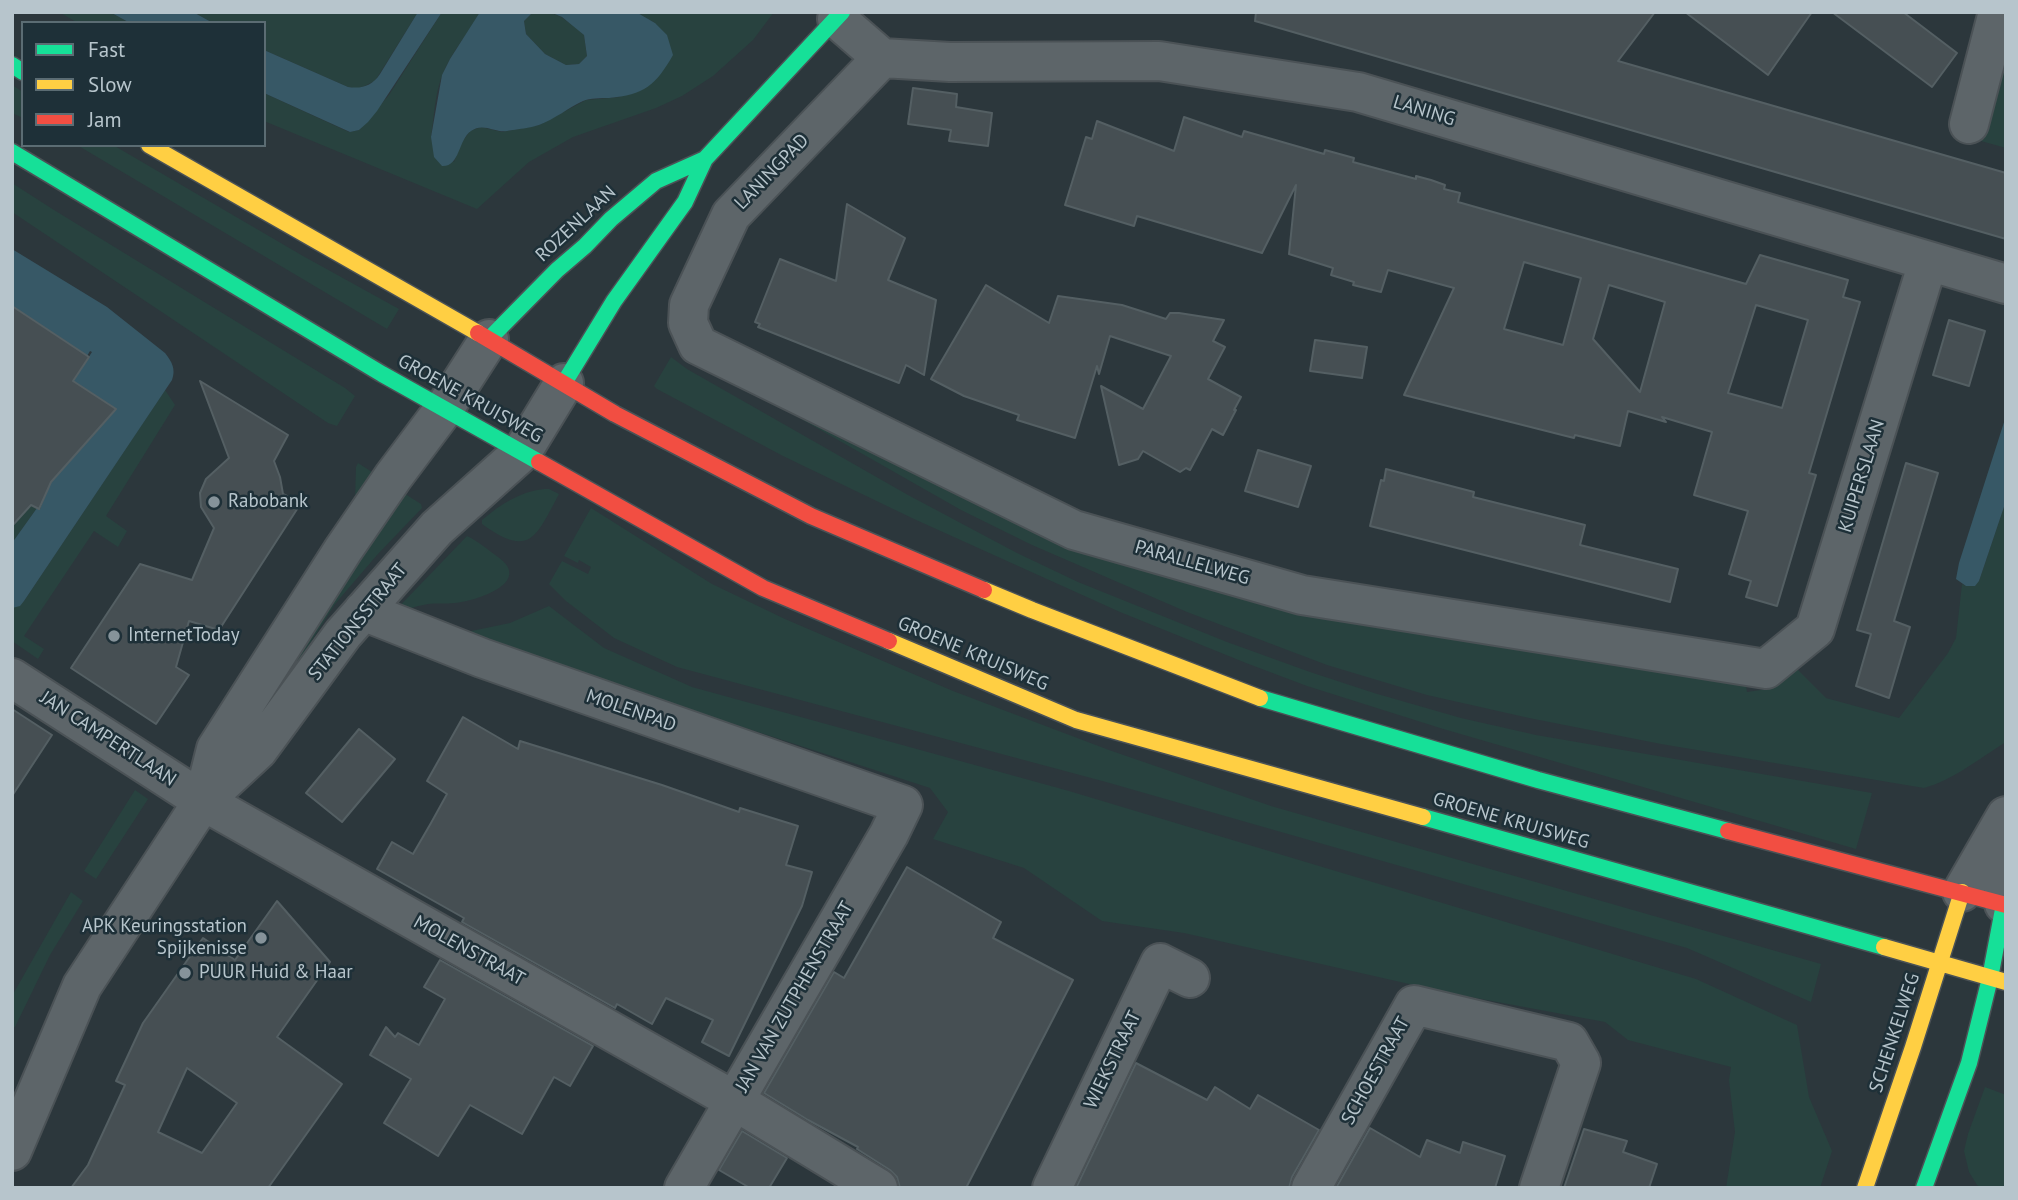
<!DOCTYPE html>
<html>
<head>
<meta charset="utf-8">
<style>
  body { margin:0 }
  #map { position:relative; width:2018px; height:1200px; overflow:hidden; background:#2c373c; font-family:"PT Sans",sans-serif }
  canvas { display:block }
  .frame { position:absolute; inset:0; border:14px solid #b7c5cc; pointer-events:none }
  .legend { position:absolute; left:21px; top:21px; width:245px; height:126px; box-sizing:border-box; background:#1e3038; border:2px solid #5b6c73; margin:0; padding:9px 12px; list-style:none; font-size:21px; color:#b7c5cc }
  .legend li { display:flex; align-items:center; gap:14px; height:35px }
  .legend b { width:35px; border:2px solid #5b6c73 }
</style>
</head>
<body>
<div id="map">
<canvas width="2018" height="1200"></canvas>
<div class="frame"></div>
<ul class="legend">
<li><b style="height:9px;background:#16e098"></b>Fast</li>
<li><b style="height:9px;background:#ffcf43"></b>Slow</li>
<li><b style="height:9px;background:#f24e42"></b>Jam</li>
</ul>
</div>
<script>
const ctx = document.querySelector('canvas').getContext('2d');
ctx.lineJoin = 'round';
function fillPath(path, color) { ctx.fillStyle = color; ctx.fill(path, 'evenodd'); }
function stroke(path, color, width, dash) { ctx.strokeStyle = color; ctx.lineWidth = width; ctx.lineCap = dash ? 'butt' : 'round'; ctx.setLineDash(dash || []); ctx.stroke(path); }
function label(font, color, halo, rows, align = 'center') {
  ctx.font = font + ' "PT Sans",sans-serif'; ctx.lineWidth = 5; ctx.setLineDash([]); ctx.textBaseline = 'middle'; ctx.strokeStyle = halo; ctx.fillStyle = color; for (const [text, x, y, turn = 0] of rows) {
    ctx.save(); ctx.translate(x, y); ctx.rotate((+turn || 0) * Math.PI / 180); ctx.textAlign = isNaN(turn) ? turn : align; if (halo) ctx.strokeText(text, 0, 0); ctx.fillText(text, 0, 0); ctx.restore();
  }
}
fillPath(new Path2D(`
  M59 12H110L130 23H78Z
  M193 12H418L375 81 358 89 348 87 264 50V23H213Z
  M442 12H480C469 33 452 51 443 73 435 92 434 117 431 137L454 162 460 145 470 131 481 127 502 132 539 125 586 100 620 97 655 23 636 12H774L753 40 713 76 682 96 656 108 573 137 529 162 477 209 264 121V93L349 132 359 130 389 95Z
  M533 12H550L561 17 575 27 584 35 587 56 579 64 566 65 545 54 526 34 524 21Z
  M2006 52V148L1981 141Z
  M12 85 23 92V118L12 113Z
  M77 145H113L303 256 399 309 387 329Z
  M12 183 54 210 345 388 355 396 337 426 328 423 12 212Z
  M671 357 687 369 908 495 1017 553 1078 582 1227 642 1310 672 1374 693 1461 718 1536 735 1872 793 1856 849 1440 728 1307 686 1246 663 1120 612 914 519 783 456 657 389 654 386Z
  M694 358 1070 536 1745 679 1747 692 1767 689 1765 678 1796 668 1826 698 1899 718 1948 653 1956 638 1962 584 1966 586 1979 581 2006 501V742C1980 758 1953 780 1924 788L1661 744 1529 718 1427 695 1327 665 1187 612 1032 545 961 510Z
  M165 390 175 405 106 516 127 531 118 547 94 531 24 636 44 649 38 659 12 641V608L24 601Z
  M358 463 375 474 355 501 356 467Z
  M544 489H549L559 494C536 537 530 559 482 524V520C501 504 519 492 544 489Z
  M402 492 421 504 422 508 377 555 335 604 233 763 225 755Z
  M30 506 37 508 12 543V526Z
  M591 508 712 584 785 619 953 691 1109 750 1271 806 1821 964 1811 1002 1687 948 1106 782 677 667 614 638 566 601 549 584 562 561 588 574 591 567 579 560 578 563 564 556Z
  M467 536C478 541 488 550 498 557 534 583 475 601 455 603 446 604 436 603 428 604 415 606 403 611 391 615Z
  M549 606 604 648 692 687 1069 791 1696 979 1797 1025 1809 1097 1832 1151 1820 1188H1726L1735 1132 1729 1080 1731 1067 1628 1040 1605 1022 1449 993 1184 933 1102 921 1024 868 933 839 948 812 930 788 457 634 510 623Z
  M135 790 148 799 96 879 84 871Z
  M71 892 83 901 50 955 15 1027H12V996Z
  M1985 1087 2006 1095V1188H1981L1977 1185 1969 1172 1964 1151 1968 1134Z`), '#28423f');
fillPath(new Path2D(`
  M110 12H193L213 23H130Z
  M418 12H442L377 111 368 122 359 130 350 132 264 93V50L348 87C362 89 372 86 380 74Z
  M480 12H533L524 21 526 34 545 54 566 65 579 64 587 56 584 35 562 17 550 12H636L655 23 667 35 673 55C656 85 644 95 609 98 601 98 590 98 583 101 568 108 555 119 539 125 530 128 518 129 507 131 495 133 483 122 471 131 458 140 460 167 442 166L434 157 431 137 442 75 450 59Z
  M12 249 107 307 165 353C172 362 176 369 172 380L24 601 20 606 12 608V543L37 508 40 509 45 496 73 381 92 352 90 351 87 356 12 306Z
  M2006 416V501L1979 581 1975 586H1966L1956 579 1959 563Z`), '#375866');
const building = new Path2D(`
  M1256 12H1655L1618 61 2006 173V239L1255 21Z
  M1685 12H1812L1768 75Z
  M1832 12H1903L1957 53 1932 87Z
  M913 88 957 94 956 107 992 113 988 146 949 141 951 130 908 124Z
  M1184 117 1242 137 1244 131 1324 154 1325 150 1354 158 1353 162 1416 179V176L1431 180 1445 185 1444 189 1460 193 1458 202 1746 284 1760 255 1848 280 1843 297 1860 302 1809 473 1816 475 1777 606 1746 597 1751 581 1729 574 1748 511 1694 495 1712 432 1662 417 1666 422 1628 411 1620 446 1575 435 1574 438 1404 395 1454 288 1388 270 1381 292 1353 285 1354 282 1331 275 1333 268 1289 254 1296 185 1262 253 1137 216 1134 226 1065 205 1086 137 1092 139 1097 121 1174 151ZM1524 262 1581 278 1563 345 1504 329ZM1609 285 1665 302 1640 392 1593 339ZM1756 305 1808 320 1782 408 1728 393Z
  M847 204 905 238 888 280 936 300 924 375 906 365 899 383 758 327 760 324 755 322 780 259 836 281Z
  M986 285 1049 323 1058 296 1122 305 1166 319 1170 313H1179L1224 320 1213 341 1225 347 1208 379 1241 397 1234 410H1236L1223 435 1212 429 1190 470 1186 468 1180 472 1143 451 1138 459 1119 465 1101 386 1143 409 1171 356 1110 336 1099 374 1097 366 1075 438 1017 420 1019 415 964 396 931 379Z
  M12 306 89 357 73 381 116 409 51 482 39 509 31 505 12 526Z
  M1949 320 1985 331 1969 386 1933 375Z
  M1315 340 1367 347 1362 378 1310 371Z
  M200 381 288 435 274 461 280 477 283 494 301 503 219 630 189 621 176 667 189 675 156 724 71 668 140 564 192 580 214 528 201 507 200 493 206 479 229 458Z
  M1258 450 1311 466 1298 507 1245 491Z
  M1906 463 1938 473 1894 621 1910 627 1889 698 1856 686 1871 634 1857 630Z
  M1386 469 1474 492 1473 497 1585 525 1580 545 1678 569 1670 602 1370 526 1381 480 1384 481Z
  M12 709 52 735 12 796Z
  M463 717 518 749 520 741 662 785 739 812 740 808 798 826 786 865 812 872 802 906 729 1056 702 1042 713 1020 666 998 652 1024 617 1004 615 1008 462 922 464 918 377 869 392 842 413 854 431 823 447 794 427 781Z
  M359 729 395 759 342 822 306 793Z
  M907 867 1001 922 993 938 1073 980 966 1188H900L897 1177 890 1170 857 1149 858 1147 808 1120 764 1093 834 972 844 978Z
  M277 901 330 962 277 1037 342 1084 268 1188H71L88 1165 125 1085 116 1081 143 1023 203 938 235 960ZM187 1068 237 1103 202 1153 158 1132Z
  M440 960 593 1046 570 1086 554 1077 522 1134 470 1105 438 1156 384 1123 411 1079 370 1055 386 1027 395 1037 398 1033 419 1045 445 999 424 987Z
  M1136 1063 1207 1100 1215 1087 1250 1109 1258 1095 1319 1130 1292 1177 1289 1188H1076Z
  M1370 1128 1420 1157 1427 1140 1460 1153 1463 1142 1505 1156 1495 1188H1336Z
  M1584 1129 1627 1141 1623 1152 1657 1164 1649 1188H1564Z
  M742 1131 787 1158 769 1188H750L719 1170Z`);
fillPath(building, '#464f53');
stroke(building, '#545f63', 2);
const street = new Path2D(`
  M837 19 882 58 950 62 1159 61 1358 92 2006 284
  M882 58 731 215 689 305 688 323 698 345 1074 530 1302 595 1766 669 1815 629 1928 262
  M1969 124 1998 12
  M363 611 482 658 903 805 889 834 684 1188
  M12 678 203 801 735 1101 878 1188
  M203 801 216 749 343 550 393 477 444 409 489 339
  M2004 822V904
  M1962 892 2006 816
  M12 1151 82 986 203 801 258 750 343 634 437 528 522 452 564 383
  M1052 1188 1160 963 1190 978
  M1311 1188 1414 1005 1569 1042 1581 1063 1539 1188`);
const fast = new Path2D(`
  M12 65 23 72
  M12 152 382 374 539 462
  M489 339 557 270 585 246 611 219 656 181 705 159
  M564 383 614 301 685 202 705 159 842 12
  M1260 698 1538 780 1728 831
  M1423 817 1884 947
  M1924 1188 1969 1063 1990 978 2004 904`);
const slow = new Path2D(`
  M149 145 478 333
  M984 590 1032 610 1260 698
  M889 641 1076 720 1423 817
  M1884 947 2006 982
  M1865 1188 1913 1047 1962 892`);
const jam = new Path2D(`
  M478 333 615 414 811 516 984 590
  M539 462 763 588 889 641
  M1728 831 2006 905`);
stroke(street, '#4b5256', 42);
stroke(fast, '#4b5256', 19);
stroke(slow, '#4b5256', 19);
stroke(jam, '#4b5256', 19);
stroke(street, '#5d6569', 38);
stroke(fast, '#16e098', 16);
stroke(slow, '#ffcf43', 16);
stroke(jam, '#f24e42', 16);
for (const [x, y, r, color] of [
  [214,502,7,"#86939a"],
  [114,636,7,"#86939a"],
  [261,938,7,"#86939a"],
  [185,973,7,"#86939a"]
]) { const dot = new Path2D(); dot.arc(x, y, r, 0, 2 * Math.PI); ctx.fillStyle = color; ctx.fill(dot); stroke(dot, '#1e3038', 2.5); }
label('19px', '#b7c5cc', '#1e3038', [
  ["LANING",1424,111,17],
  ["LANINGPAD",772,172,-46],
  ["ROZENLAAN",576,224,-43],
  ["GROENE KRUISWEG",470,399,29],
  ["KUIPERSLAAN",1862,476,-73],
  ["PARALLELWEG",1192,563,16],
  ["STATIONSSTRAAT",358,622,-51],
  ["GROENE KRUISWEG",973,654,23],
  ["MOLENPAD",631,711,19],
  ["JAN CAMPERTLAAN",108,739,33],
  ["GROENE KRUISWEG",1511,821,16],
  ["MOLENSTRAAT",469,951,29],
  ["JAN VAN ZUTPHENSTRAAT",795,997,-60],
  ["SCHENKELWEG",1895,1033,-72],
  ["WIEKSTRAAT",1113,1060,-64],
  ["SCHOESTRAAT",1376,1071,-61]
]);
label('19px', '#b7c5cc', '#1e3038', [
  ["Rabobank",228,502],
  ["InternetToday",128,636],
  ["APK Keuringsstation",247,927,"right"],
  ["Spijkenisse",247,949,"right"],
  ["PUUR Huid & Haar",199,973]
], 'left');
</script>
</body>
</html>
